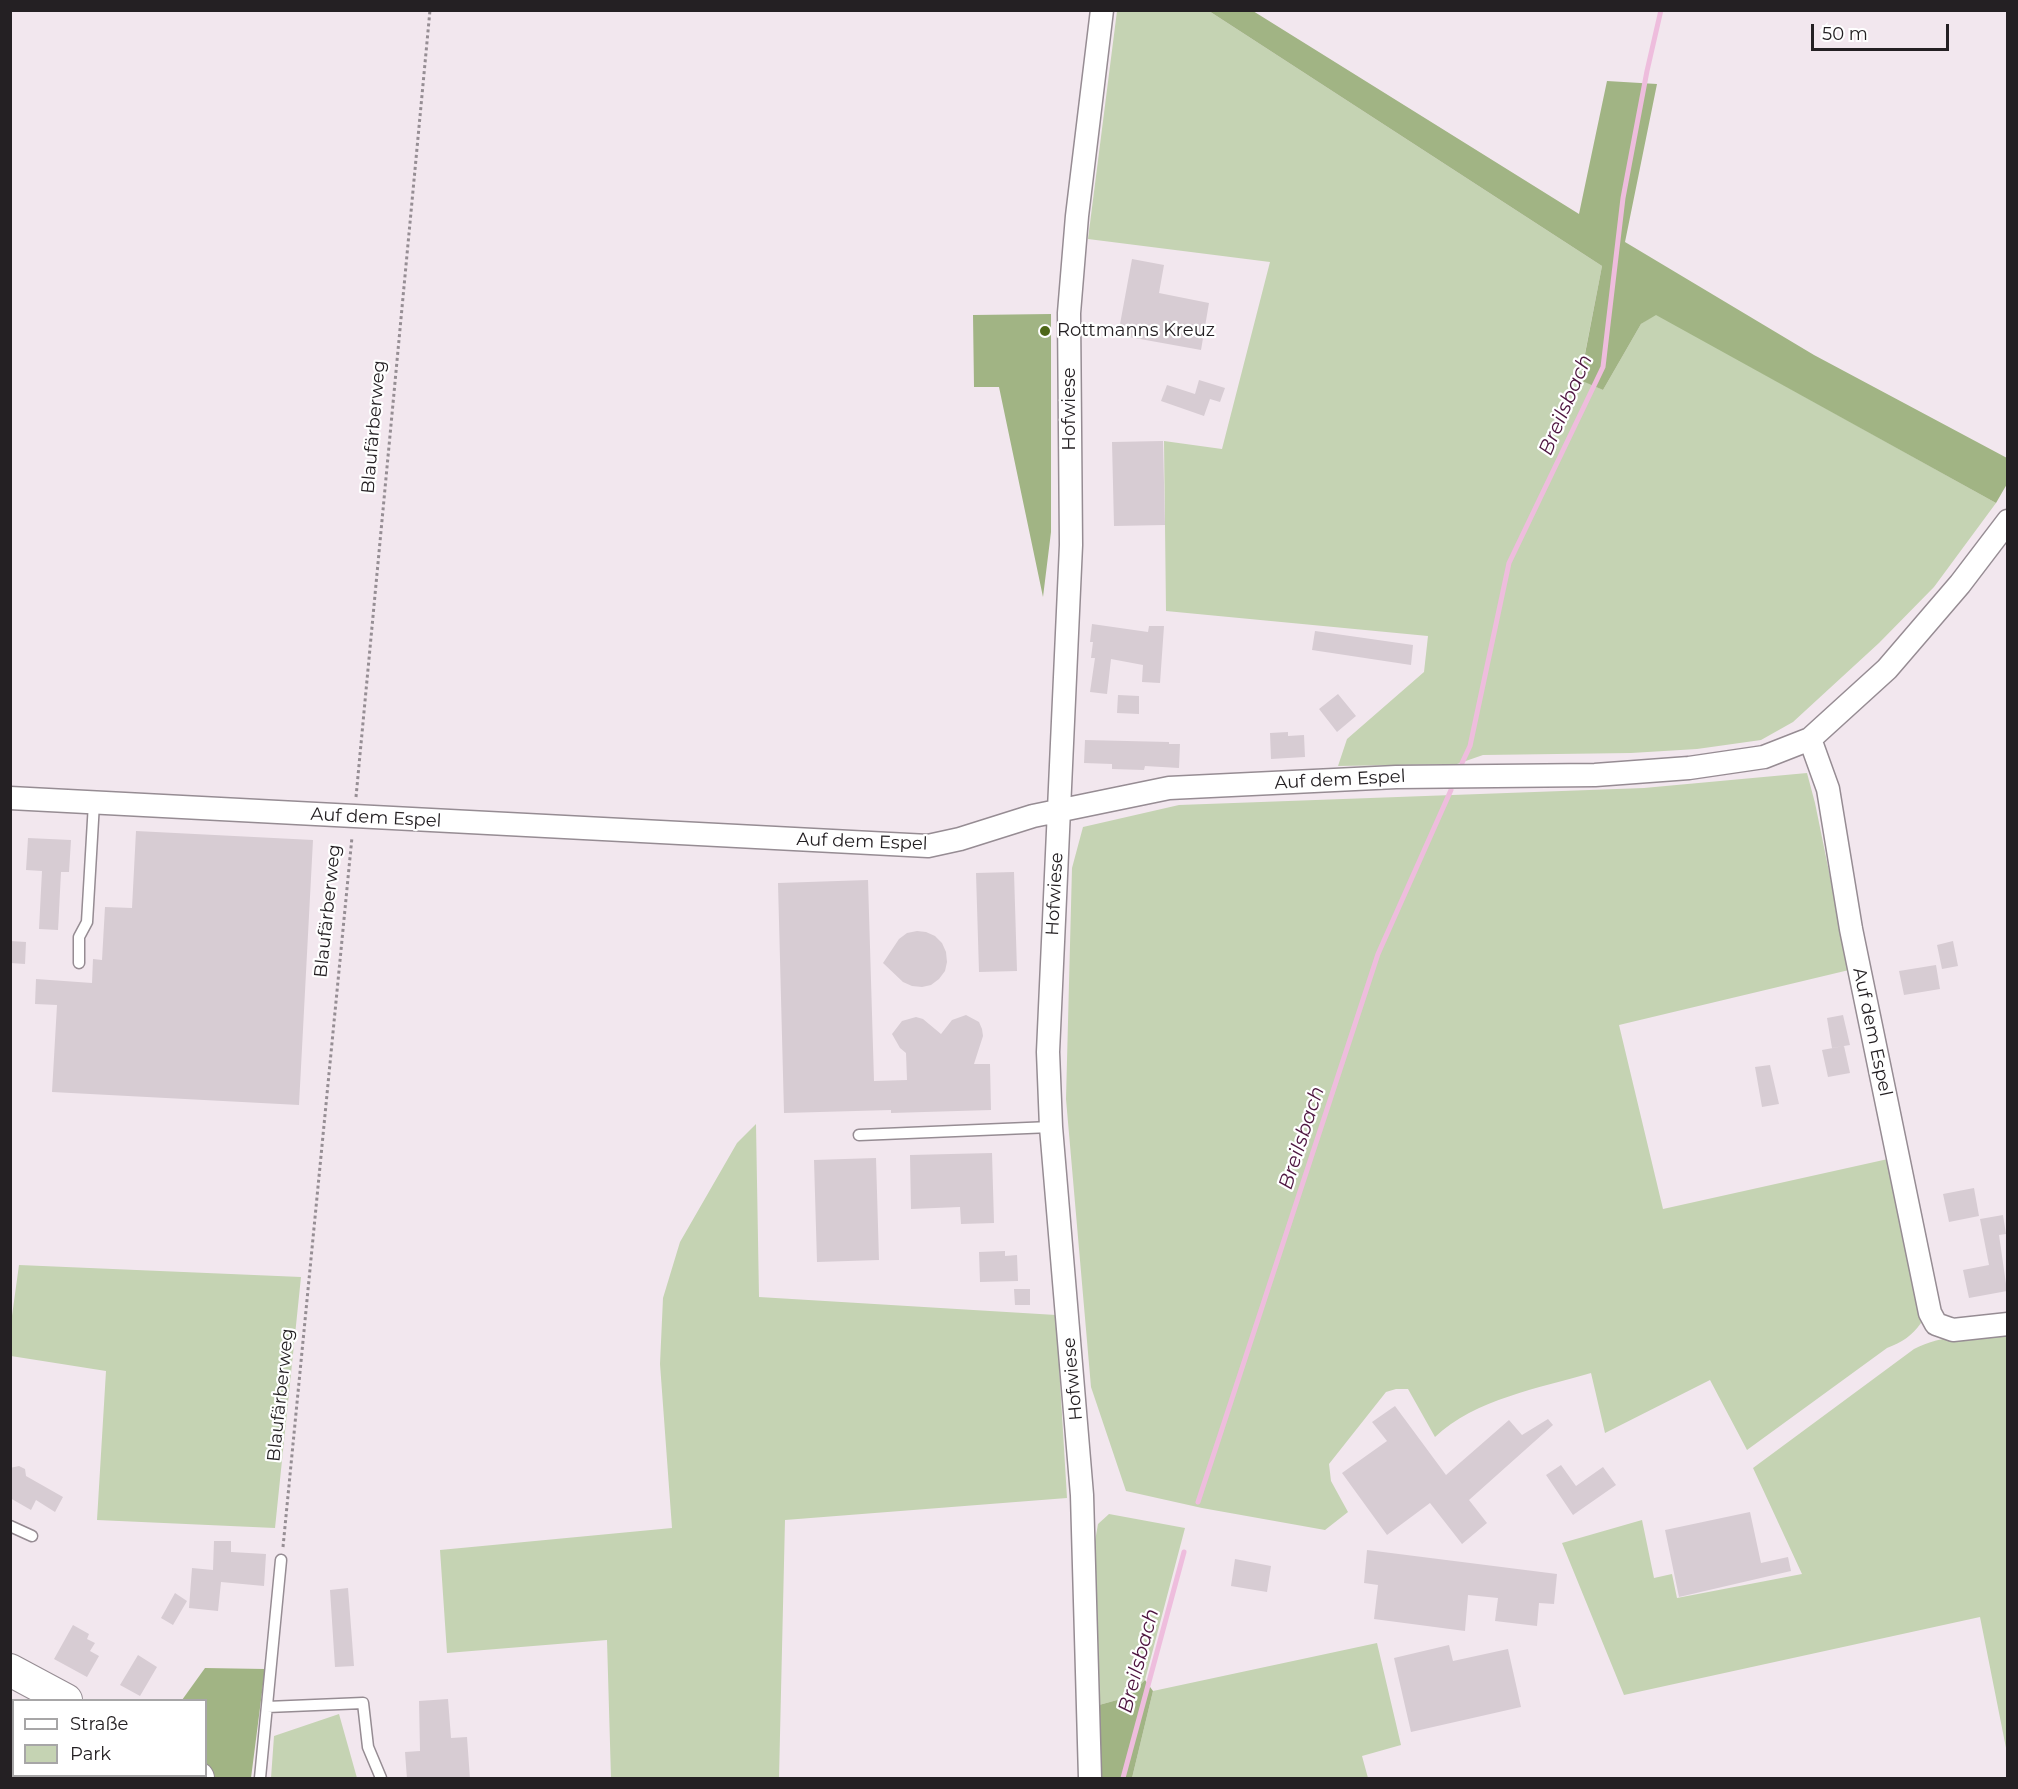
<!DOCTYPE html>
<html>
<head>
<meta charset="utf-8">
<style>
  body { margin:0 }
  #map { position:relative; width:2018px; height:1789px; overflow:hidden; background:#f2e7ee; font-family:Montserrat,sans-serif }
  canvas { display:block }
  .frame { position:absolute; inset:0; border:12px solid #242023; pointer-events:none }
  .legend { position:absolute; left:12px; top:1699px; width:195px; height:78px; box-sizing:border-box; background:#fff; border:2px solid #a7a6a7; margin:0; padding:8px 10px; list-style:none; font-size:18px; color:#242023 }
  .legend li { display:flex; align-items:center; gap:12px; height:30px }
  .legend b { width:30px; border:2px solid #a7a6a7 }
  .scale { position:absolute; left:1811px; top:24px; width:138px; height:27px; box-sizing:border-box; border:3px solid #242023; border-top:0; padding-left:8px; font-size:18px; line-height:21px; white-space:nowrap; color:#242023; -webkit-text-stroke:4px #fff; paint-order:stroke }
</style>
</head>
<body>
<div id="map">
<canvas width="2018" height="1789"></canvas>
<div class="frame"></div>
<ul class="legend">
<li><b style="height:8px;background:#fff"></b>Straße</li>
<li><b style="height:16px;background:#c5d3b3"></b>Park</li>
</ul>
<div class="scale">50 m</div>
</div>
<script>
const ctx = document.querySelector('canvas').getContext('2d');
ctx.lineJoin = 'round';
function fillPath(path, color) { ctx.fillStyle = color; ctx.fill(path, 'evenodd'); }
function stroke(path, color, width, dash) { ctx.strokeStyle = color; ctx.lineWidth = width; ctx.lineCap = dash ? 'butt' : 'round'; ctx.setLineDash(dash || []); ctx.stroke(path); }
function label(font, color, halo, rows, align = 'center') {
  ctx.font = font + ' Montserrat,sans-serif'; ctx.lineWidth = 4.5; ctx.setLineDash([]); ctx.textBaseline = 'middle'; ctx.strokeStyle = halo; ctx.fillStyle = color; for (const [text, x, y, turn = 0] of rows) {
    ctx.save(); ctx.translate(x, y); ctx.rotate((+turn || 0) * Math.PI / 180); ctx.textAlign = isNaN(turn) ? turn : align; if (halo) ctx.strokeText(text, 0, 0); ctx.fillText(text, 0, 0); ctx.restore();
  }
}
fillPath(new Path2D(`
  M1117 11H1209L1602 266 1580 379 1603 390 1641 324 1656 314 1996 503 1934 587 1879 643 1793 722 1761 740 1697 749 1631 753 1483 755 1457 764 1338 766 1347 739 1424 672 1428 636 1166 611 1164 441 1222 449 1270 262 1088 239Z
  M1807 773 1815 803 1849 970 1619 1025 1663 1209 1888 1159 1921 1323C1912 1336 1902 1342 1887 1348L1747 1450 1710 1380 1605 1433 1591 1373C1540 1388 1475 1399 1435 1437L1408 1389H1396L1386 1392 1329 1464 1331 1481 1348 1512 1325 1530 1202 1508 1126 1491 1091 1387 1066 1099 1072 868 1083 827 1179 805 1644 788Z
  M756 1124 759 1297 1056 1315 1067 1498 785 1520 779 1778H611L607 1640 447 1653 440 1550 672 1528 660 1364 663 1298 680 1242 737 1143Z
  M19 1265 301 1277 275 1528 97 1520 106 1371 11 1356V1323Z
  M2007 1334V1753L1980 1617 1624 1695 1562 1543 1642 1520 1654 1578 1672 1574 1677 1598 1802 1574 1753 1468 1914 1349C1942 1334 1977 1336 2007 1334Z
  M1109 1514 1185 1528 1145 1680 1128 1697 1099 1705 1095 1541 1098 1524Z
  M1377 1643 1401 1745 1362 1756 1368 1778H1132L1153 1691Z
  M339 1714 357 1778H271L274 1736Z`), '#c5d3b3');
fillPath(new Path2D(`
  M1209 11H1253L1579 214 1607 81 1657 84 1625 242 1814 355 2007 458V484L1996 503 1656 315 1641 324 1603 390 1580 380 1602 266Z
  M1051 314V532L1043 597 999 387H974L973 315Z
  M205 1668 265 1669 251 1778H215L206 1772V1700H182Z
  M1145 1680 1153 1691 1132 1778H1096L1099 1705 1128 1697Z`), '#a1b484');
stroke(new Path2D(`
  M1462 763 1470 746 1509 563 1603 367 1623 198 1647 71 1661 10
  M1198 1502 1378 954 1451 790
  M1123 1778 1184 1552`), '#eebddd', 5);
fillPath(new Path2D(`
  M1132 259 1164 265 1159 293 1209 303 1201 350 1118 335Z
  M1199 380 1225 388 1220 402 1210 399 1204 416 1161 401 1167 385 1195 394Z
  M1163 441 1165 525 1114 526 1112 442Z
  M1092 624 1148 632 1149 626H1164L1160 683 1142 682 1143 665 1111 659 1107 694 1090 692 1095 658H1091L1093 642H1090Z
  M1315 631 1413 645 1411 665 1312 650Z
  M1338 694 1356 716 1337 732 1319 709Z
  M1118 695 1139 696V714L1117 713Z
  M1288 732V736L1304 735 1305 757 1271 759 1270 733Z
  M1085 740 1169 742V744H1180L1179 768 1145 766 1144 770 1112 769V764L1084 763Z
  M136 831 313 840 299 1105 52 1092 57 1005 35 1004 36 979 92 983 93 959 102 960 105 907 132 908Z
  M28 838 71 840 69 872H61L58 930 39 929 42 871 26 870Z
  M1014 872 1017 971 979 972 976 873Z
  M868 880 874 1081 907 1080 906 1053 900 1048 892 1034 902 1021 916 1017 923 1019 941 1034 952 1020 966 1015 979 1022 982 1029 983 1036 974 1064H990L991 1110 891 1113V1110L784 1113 778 883Z
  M917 931 926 932 935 936 942 943 946 952 947 962 945 971 939 979 931 985 922 987 912 986 903 982 883 963 899 939 907 933Z
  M10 941 26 942 25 964 10 963Z
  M1953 941 1958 966 1942 969 1937 945Z
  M1936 965 1940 989 1904 995 1899 971Z
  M1843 1015 1850 1045 1832 1048 1827 1018Z
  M1844 1046 1850 1073 1828 1077 1822 1050Z
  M1770 1065 1779 1104 1762 1107 1755 1067Z
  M992 1153 994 1223 961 1224 960 1207 911 1209 910 1155Z
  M876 1158 879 1260 817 1262 814 1160Z
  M1974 1188 1979 1216 1949 1222 1943 1194Z
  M2003 1215 2006 1234 1999 1235 2007 1291 1969 1298 1963 1270 1989 1265 1980 1219Z
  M1005 1251V1256L1017 1255 1018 1281 980 1282 979 1252Z
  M1014 1289H1030V1305H1015Z
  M1395 1406 1446 1475 1509 1420 1522 1435 1548 1419 1553 1425 1469 1500 1487 1523 1462 1544 1430 1503 1387 1535 1342 1473 1387 1441 1372 1422Z
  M1561 1465 1576 1486 1603 1467 1616 1485 1573 1515 1546 1475Z
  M19 1466 25 1469 26 1476 63 1497 55 1512 36 1500 31 1510 10 1498V1468Z
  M1750 1512 1761 1563 1788 1557 1791 1571 1679 1597 1665 1530Z
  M214 1541H231V1552L266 1554 264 1586 221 1582 218 1611 189 1608 192 1568 213 1570Z
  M1367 1550 1557 1574 1554 1604 1539 1603 1537 1626 1495 1621 1498 1598 1468 1595 1465 1631 1374 1619 1378 1585 1364 1583Z
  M1235 1559 1271 1566 1267 1592 1231 1586Z
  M348 1588 354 1666 335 1667 330 1590Z
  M175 1593 187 1601 173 1625 161 1618Z
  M73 1625 89 1634 87 1639 95 1643 90 1651 99 1656 87 1677 54 1659Z
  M1449 1645 1453 1661 1508 1649 1521 1707 1411 1732 1394 1658Z
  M138 1655 157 1667 140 1696 120 1685Z
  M448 1699 451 1738 467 1737 470 1779H407L405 1752 420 1751 419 1701Z`), '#d7ccd3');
const lane = new Path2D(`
  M79 963V937L87 922 94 803
  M859 1135 1051 1127
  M10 1526 32 1536
  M267 1707 363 1703 368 1747 381 1778
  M260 1778 281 1560`);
const street = new Path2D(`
  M1810 739 1828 789 1851 929 1930 1313 1936 1324 1953 1330 2008 1324
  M10 798 928 846 960 839 1033 816 1169 788 1396 777 1595 775 1689 768 1764 757 1810 739 1887 669 1960 584 2008 521
  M1090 1778 1082 1495 1051 1127 1048 1052 1071 545 1069 313 1077 216 1102 10`);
const secondary = new Path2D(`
  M10 1670 66 1700
  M193 1776 198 1778`);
stroke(lane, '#968c93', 13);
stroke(street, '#968c93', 25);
stroke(secondary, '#968c93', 34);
stroke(new Path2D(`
  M356 797 430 10
  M283 1547 352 837`), '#968e94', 3, [3, 3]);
stroke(lane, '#fff', 10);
stroke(street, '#fff', 22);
stroke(secondary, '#fff', 32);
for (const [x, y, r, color] of [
  [1045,331,6,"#4d6617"]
]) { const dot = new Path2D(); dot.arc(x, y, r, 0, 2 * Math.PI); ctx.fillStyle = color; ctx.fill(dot); stroke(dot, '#fff', 2); }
label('18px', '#242023', '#fff', [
  ["Rottmanns Kreuz",1057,331]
], 'left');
label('18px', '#242023', '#fff', [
  ["Hofwiese",1070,409,-90],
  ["Blaufärberweg",374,427,-85],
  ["Auf dem Espel",1340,780,-3],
  ["Auf dem Espel",376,818,3],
  ["Auf dem Espel",862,842,2],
  ["Hofwiese",1055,894,-87],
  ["Blaufärberweg",328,911,-84],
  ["Auf dem Espel",1872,1032,78],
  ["Hofwiese",1073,1379,-95],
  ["Blaufärberweg",281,1395,-84]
]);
label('italic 20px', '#4e1540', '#fff', [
  ["Breilsbach",1566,405,-67],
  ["Breilsbach",1302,1138,-72],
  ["Breilsbach",1139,1661,-75]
]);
</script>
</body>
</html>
